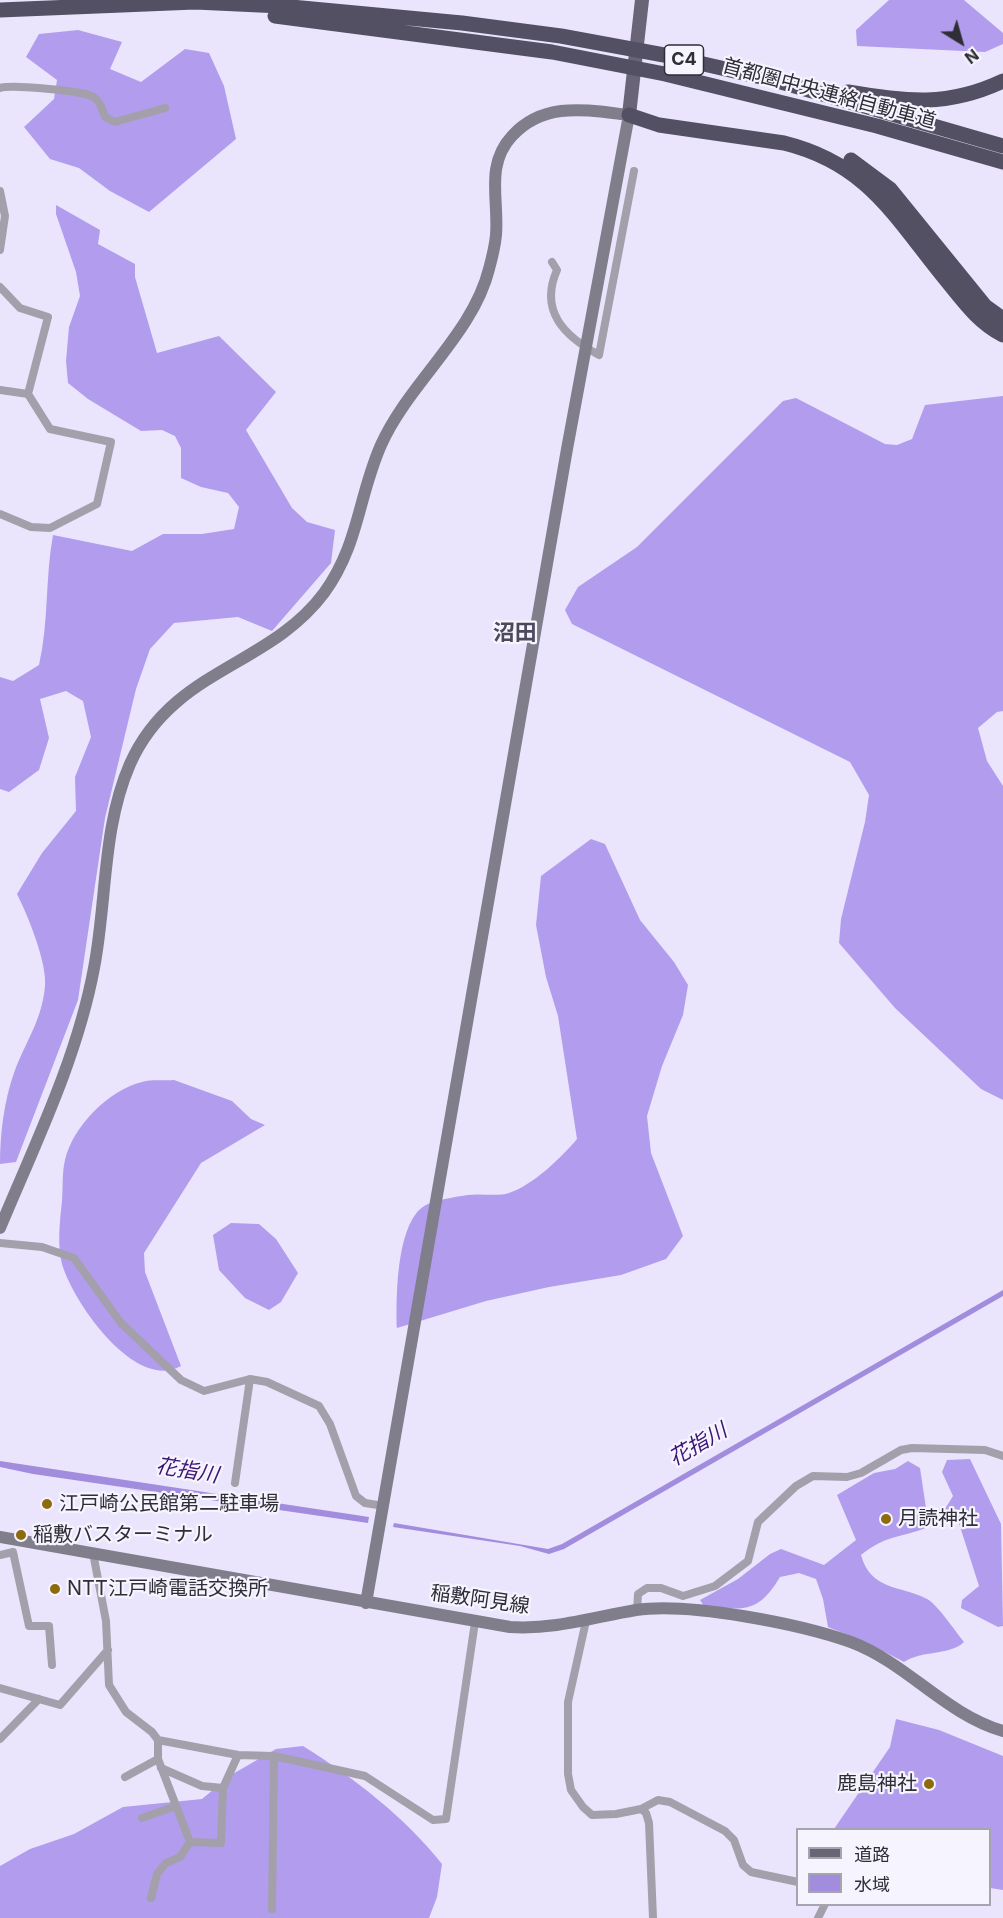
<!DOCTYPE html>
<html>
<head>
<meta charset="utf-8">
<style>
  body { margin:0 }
  #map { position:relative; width:1003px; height:1918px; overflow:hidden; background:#eae5fd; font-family:Inter,"Noto Sans JP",sans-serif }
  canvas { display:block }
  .legend { position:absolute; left:796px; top:1828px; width:195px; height:78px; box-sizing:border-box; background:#f6f4fe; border:2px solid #a6a4ae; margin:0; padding:8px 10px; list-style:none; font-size:18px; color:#2f2d36 }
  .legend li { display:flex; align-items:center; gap:12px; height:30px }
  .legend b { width:30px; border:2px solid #a6a4ae }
  .north { position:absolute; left:931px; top:12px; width:60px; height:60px; -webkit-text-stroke:4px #f6f4fe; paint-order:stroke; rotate:143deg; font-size:16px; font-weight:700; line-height:24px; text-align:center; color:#2f2d36 }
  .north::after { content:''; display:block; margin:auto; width:21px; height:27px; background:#2f2d36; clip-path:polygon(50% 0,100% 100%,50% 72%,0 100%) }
</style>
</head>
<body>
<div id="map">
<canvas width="1003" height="1918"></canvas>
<ul class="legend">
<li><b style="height:8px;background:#696577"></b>道路</li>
<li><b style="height:16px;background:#a28cdd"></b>水域</li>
</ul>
<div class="north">N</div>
</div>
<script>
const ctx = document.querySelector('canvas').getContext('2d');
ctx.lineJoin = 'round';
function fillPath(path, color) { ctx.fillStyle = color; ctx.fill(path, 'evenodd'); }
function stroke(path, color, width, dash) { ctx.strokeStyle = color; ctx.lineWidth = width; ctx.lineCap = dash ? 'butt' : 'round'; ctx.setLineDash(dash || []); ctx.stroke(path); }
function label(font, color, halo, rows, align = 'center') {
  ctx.font = font + ' Inter,"Noto Sans JP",sans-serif'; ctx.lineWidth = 4.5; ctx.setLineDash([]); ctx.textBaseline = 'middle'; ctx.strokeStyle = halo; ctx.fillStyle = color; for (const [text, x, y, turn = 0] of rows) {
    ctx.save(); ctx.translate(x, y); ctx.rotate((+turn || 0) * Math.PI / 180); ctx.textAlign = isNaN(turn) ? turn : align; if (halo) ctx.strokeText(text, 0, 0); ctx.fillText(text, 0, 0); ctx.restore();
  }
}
fillPath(new Path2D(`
  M889 0H964L1003 33V44L985 52 857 46 856 30Z
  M78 30 122 42 110 69 141 82 185 49 209 53 224 86 236 139 149 212 110 191 79 168 50 159 24 127 54 99 57 80 26 57 39 34Z
  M56 205 100 230 98 244 135 264V277L157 353 219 336 276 392 246 430 292 508 307 522 335 530 331 563 272 631 238 617 174 623 150 649 136 689 105 818 78 1000 16 1162 0 1164C0 1134 4 1101 14 1073 25 1042 42 1021 45 986 47 962 28 916 17 894L42 853 76 811 75 777 91 737 83 701 66 691 40 699 49 738 39 770 9 792 0 789V677L13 681 39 665C49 622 45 578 53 535L132 551 163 534H202L234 529 239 507 228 493 201 487 181 478V448L175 436 162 430 141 431 88 399 68 383 66 361 69 327 80 296 76 272 56 214Z
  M1003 396V711L997 712 978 728 987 761 1003 786V1100L981 1089 895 1008 839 943 841 919 865 822 869 795 850 762 572 624 565 610 578 587 637 547 783 401 796 398 885 444 897 445 912 439 925 405Z
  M591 839 605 844 640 920 674 962 688 985 683 1015 662 1066 647 1116 651 1153 683 1236 666 1259 621 1275 549 1287 486 1301 397 1328C396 1299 396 1217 428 1204 440 1199 455 1197 468 1195 481 1193 497 1197 509 1193 533 1185 561 1158 577 1139L558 1016 546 977 536 925 541 876Z
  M174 1080 232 1101 251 1119 265 1125 201 1163 144 1253 145 1272 181 1366C135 1392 73 1302 62 1264 57 1246 60 1219 62 1201 63 1187 62 1172 65 1160 73 1126 109 1090 142 1082 152 1079 164 1081 174 1080Z
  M231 1223 259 1224 276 1239 298 1273 281 1302 269 1310 245 1298 219 1270 213 1235Z
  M970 1459 1001 1524 1003 1626 998 1627 961 1608 962 1600 979 1586 957 1517C943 1519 939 1523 926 1528 899 1538 886 1535 861 1555 871 1591 900 1585 927 1599 938 1605 955 1631 964 1642 949 1656 922 1650 904 1662L868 1643 828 1627 823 1599 816 1579 799 1573 780 1577C758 1614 743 1610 704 1606L700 1600 738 1579 770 1554 781 1549 824 1565 856 1540 837 1495 874 1473 895 1469 908 1461 920 1468 926 1508 945 1509 953 1496 942 1472 947 1460Z
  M896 1719 939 1730 1003 1756V1890L990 1888V1830L834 1829 890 1747Z
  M303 1746C354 1778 405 1817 442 1864L437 1897 429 1918H0V1866L30 1849 74 1834 123 1807 202 1799 231 1775 276 1749Z`), '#b29cee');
fillPath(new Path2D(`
  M1003 1290V1296L564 1549 549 1554 520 1546 393 1527 394 1523 548 1549 562 1544Z
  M0 1461 369 1517 368 1523 33 1474 0 1467Z`), '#a28cdd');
stroke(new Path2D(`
  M0 88C12 84 76 91 89 95 99 98 102 108 105 117L115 122 165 108
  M0 191 5 216 0 250
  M552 262 557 270C539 311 564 336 599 355L634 171
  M0 287 20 308 48 317 28 394
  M0 390 28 394 50 429 111 442 97 504 50 528 31 527 0 514
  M0 1243 42 1247 74 1258 121 1323 181 1380 204 1391 250 1379 267 1382 319 1406 330 1424 356 1496 365 1503 384 1506
  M235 1483 250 1379
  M93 1553 106 1621 109 1685 126 1712 152 1732 158 1740V1759L190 1842 180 1857 166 1863 157 1874 151 1898
  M0 1555 13 1552 29 1626H49L52 1665
  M637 1610 638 1594 647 1588H661L683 1596 715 1586 748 1561 758 1522 796 1486 813 1476 847 1477 861 1473 901 1450 912 1448 985 1450 1003 1456
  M586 1621 568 1702V1774L571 1790 583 1807 592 1815 616 1814 641 1809 658 1800 670 1802 725 1831 734 1840 743 1865 751 1872 798 1882
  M0 1688 60 1705 108 1650
  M0 1739 39 1699
  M158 1740 238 1755 274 1756 365 1776 433 1820 446 1819 475 1622
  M161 1768 202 1786 223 1788
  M125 1777 158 1759
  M641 1809 646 1813 649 1823 653 1918
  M142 1818 176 1806
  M190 1842 221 1843 223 1788 238 1755
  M272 1909 274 1756
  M818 1918 825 1904`), '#a3a0ab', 8);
stroke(new Path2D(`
  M0 1228C35 1144 77 1059 94 968 107 901 102 828 130 764 172 669 269 667 324 593 359 545 358 497 381 445 408 384 473 334 489 269 492 258 495 246 496 235 499 200 485 165 512 136 544 101 586 110 629 115L567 449 366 1603
  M0 1537 510 1627C554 1630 594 1617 636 1610 689 1602 800 1624 851 1642 907 1663 945 1714 1003 1731`), '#817e8c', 12);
stroke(new Path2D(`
  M629 115 642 0`), '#696577', 14);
stroke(new Path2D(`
  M0 10 195 2 281 6 462 23 561 36 664 55 774 80 1003 146
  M275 16 552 52 665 74 877 126 1003 162
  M848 92C906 102 948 107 1003 81
  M629 115 659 125 784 143C869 164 895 218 947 281 964 302 979 323 1003 335
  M851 160 890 189 985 306 1003 319`), '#545064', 15);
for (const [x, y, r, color] of [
  [47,1504,6,"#8d6b0d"],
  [886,1519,6,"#8d6b0d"],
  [21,1535,6,"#8d6b0d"],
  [55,1589,6,"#8d6b0d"],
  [929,1784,6,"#8d6b0d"]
]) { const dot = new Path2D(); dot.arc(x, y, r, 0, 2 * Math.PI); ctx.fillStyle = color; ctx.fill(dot); stroke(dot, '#f6f4fe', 2); }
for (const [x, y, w] of [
  [684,60,39]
]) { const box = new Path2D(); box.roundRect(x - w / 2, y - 15, w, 30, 4.5); ctx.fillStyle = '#f6f4fe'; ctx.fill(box); stroke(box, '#2f2d36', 1.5); }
label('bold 18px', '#2f2d36', null, [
  ["C4",684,60]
]);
label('20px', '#2f2d36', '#f6f4fe', [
  ["首都圏中央連絡自動車道",829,94,15],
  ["稲敷阿見線",480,1600,8]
]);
label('20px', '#2f2d36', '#f6f4fe', [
  ["江戸崎公民館第二駐車場",59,1504],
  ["月読神社",898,1519],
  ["稲敷バスターミナル",33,1535],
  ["NTT江戸崎電話交換所",67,1589],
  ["鹿島神社",917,1784,"right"]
], 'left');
label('italic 21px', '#3c1473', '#f6f4fe', [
  ["花指川",698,1445,-30],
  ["花指川",187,1471,9]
]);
label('bold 22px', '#4d495d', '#f6f4fe', [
  ["沼田",515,633]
]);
</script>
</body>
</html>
